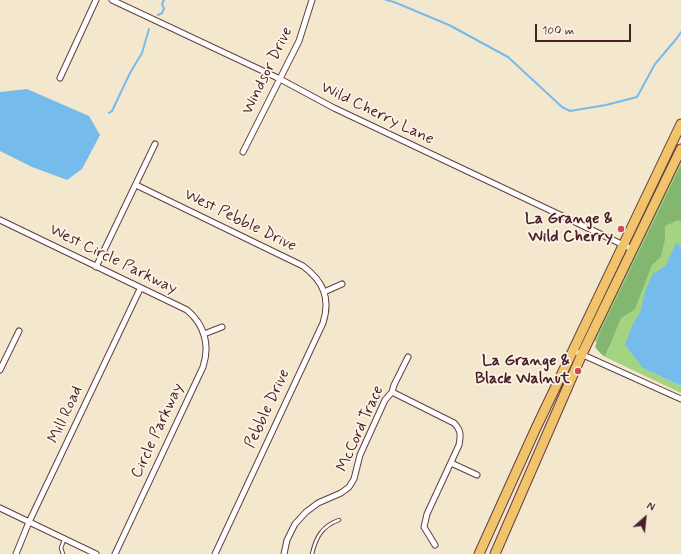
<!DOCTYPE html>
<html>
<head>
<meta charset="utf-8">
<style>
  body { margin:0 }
  #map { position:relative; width:681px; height:554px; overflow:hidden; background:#f3e8cd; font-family:Mynerve,sans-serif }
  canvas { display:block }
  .north { position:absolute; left:625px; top:498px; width:40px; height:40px; -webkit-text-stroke:3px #fcf5e5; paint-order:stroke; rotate:27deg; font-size:11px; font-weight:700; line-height:16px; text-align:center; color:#4a1f2b }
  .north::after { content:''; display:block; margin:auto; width:14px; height:18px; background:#4a1f2b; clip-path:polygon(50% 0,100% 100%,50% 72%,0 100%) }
  .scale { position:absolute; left:535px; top:24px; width:96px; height:18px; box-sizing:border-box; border:2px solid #4a1f2b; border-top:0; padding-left:5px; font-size:12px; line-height:14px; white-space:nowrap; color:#4a1f2b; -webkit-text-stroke:3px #fcf5e5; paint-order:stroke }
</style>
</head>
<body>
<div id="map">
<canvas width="681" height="554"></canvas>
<div class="north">N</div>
<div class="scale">100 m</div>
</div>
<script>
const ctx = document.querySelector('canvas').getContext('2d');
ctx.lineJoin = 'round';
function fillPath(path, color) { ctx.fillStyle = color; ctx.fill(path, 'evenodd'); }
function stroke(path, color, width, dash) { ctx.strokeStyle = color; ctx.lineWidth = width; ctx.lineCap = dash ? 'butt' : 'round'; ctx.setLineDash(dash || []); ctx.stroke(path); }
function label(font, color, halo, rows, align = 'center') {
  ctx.font = font + ' Mynerve,sans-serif'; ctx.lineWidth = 3.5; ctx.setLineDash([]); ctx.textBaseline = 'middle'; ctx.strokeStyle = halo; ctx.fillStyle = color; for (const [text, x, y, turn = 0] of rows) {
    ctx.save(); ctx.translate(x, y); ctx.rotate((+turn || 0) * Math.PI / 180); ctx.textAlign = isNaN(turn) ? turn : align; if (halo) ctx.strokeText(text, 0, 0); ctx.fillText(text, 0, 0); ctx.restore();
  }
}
fillPath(new Path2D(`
  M681 156V383L643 368 681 386V393L605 357 609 348 592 340Z`), '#a4d482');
fillPath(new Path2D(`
  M681 165V222L678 220 665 226V239L661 257 652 265 635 309 621 318 605 357 600 353 595 347 600 332Z`), '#83b670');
fillPath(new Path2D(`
  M27 89 89 116 100 135 82 169 67 180 32 167 0 151V92Z
  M676 243 681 246V386L643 368 625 345 632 326 641 310 645 291 652 275 666 265Z`), '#75bced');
stroke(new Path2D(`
  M386 0 394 2 449 25 508 57 562 107 570 111 606 105 637 97 655 64 677 38 681 32
  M158 15 162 13 164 9 162 4 164 0
  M109 113 112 111 130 73 142 53 149 29`), '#75bced', 2);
const lane = new Path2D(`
  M63 554 61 548 64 540
  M312 554C316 537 322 526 339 520`);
const street = new Path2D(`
  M112 0 280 79 334 108 632 249
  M60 78 96 0
  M243 152 299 41 312 0
  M136 185 303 266C323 281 331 298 323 323L215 554
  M0 220 187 310C205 325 210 346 203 367L115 554
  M96 267 155 144
  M324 292 342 284
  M204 334 222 327
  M572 350 681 399
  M0 370 19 331
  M392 392 454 423C461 430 461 435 459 445L427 514 424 527 435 545
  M451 463 477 475
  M0 508 96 554
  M16 554 29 522 140 289
  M284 554 287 540 295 524 306 512 318 503 341 493 349 487 354 479 360 455 385 400 392 392 394 385 408 357`);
const highway = new Path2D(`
  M479 554 536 428 681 124
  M495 554 582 354 681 149`);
stroke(lane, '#633d43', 4.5);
stroke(street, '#633d43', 7);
stroke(highway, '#633d43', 11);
stroke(lane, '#fff', 2.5);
stroke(street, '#fff', 5);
stroke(highway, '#f1c36a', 9);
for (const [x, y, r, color] of [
  [621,229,4,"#d1495b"],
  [578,371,4,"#d1495b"]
]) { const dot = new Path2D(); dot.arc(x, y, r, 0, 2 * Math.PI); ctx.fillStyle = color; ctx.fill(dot); stroke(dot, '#fcf5e5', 1.5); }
label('16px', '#4a1f2b', '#fcf5e5', [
  ["Windsor Drive",268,71,-64],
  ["Wild Cherry Lane",377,114,26],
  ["West Pebble Drive",240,221,26],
  ["West Circle Parkway",113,260,26],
  ["Pebble Drive",268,409,-65],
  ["Mill Road",66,415,-65],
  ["McCord Trace",361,429,-66],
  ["Circle Parkway",158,431,-65]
]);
label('bold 16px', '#4a1f2b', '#fcf5e5', [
  ["La Grange &",613,220],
  ["Wild Cherry",613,238],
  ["La Grange &",570,362],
  ["Black Walnut",570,380]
], 'right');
</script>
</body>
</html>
